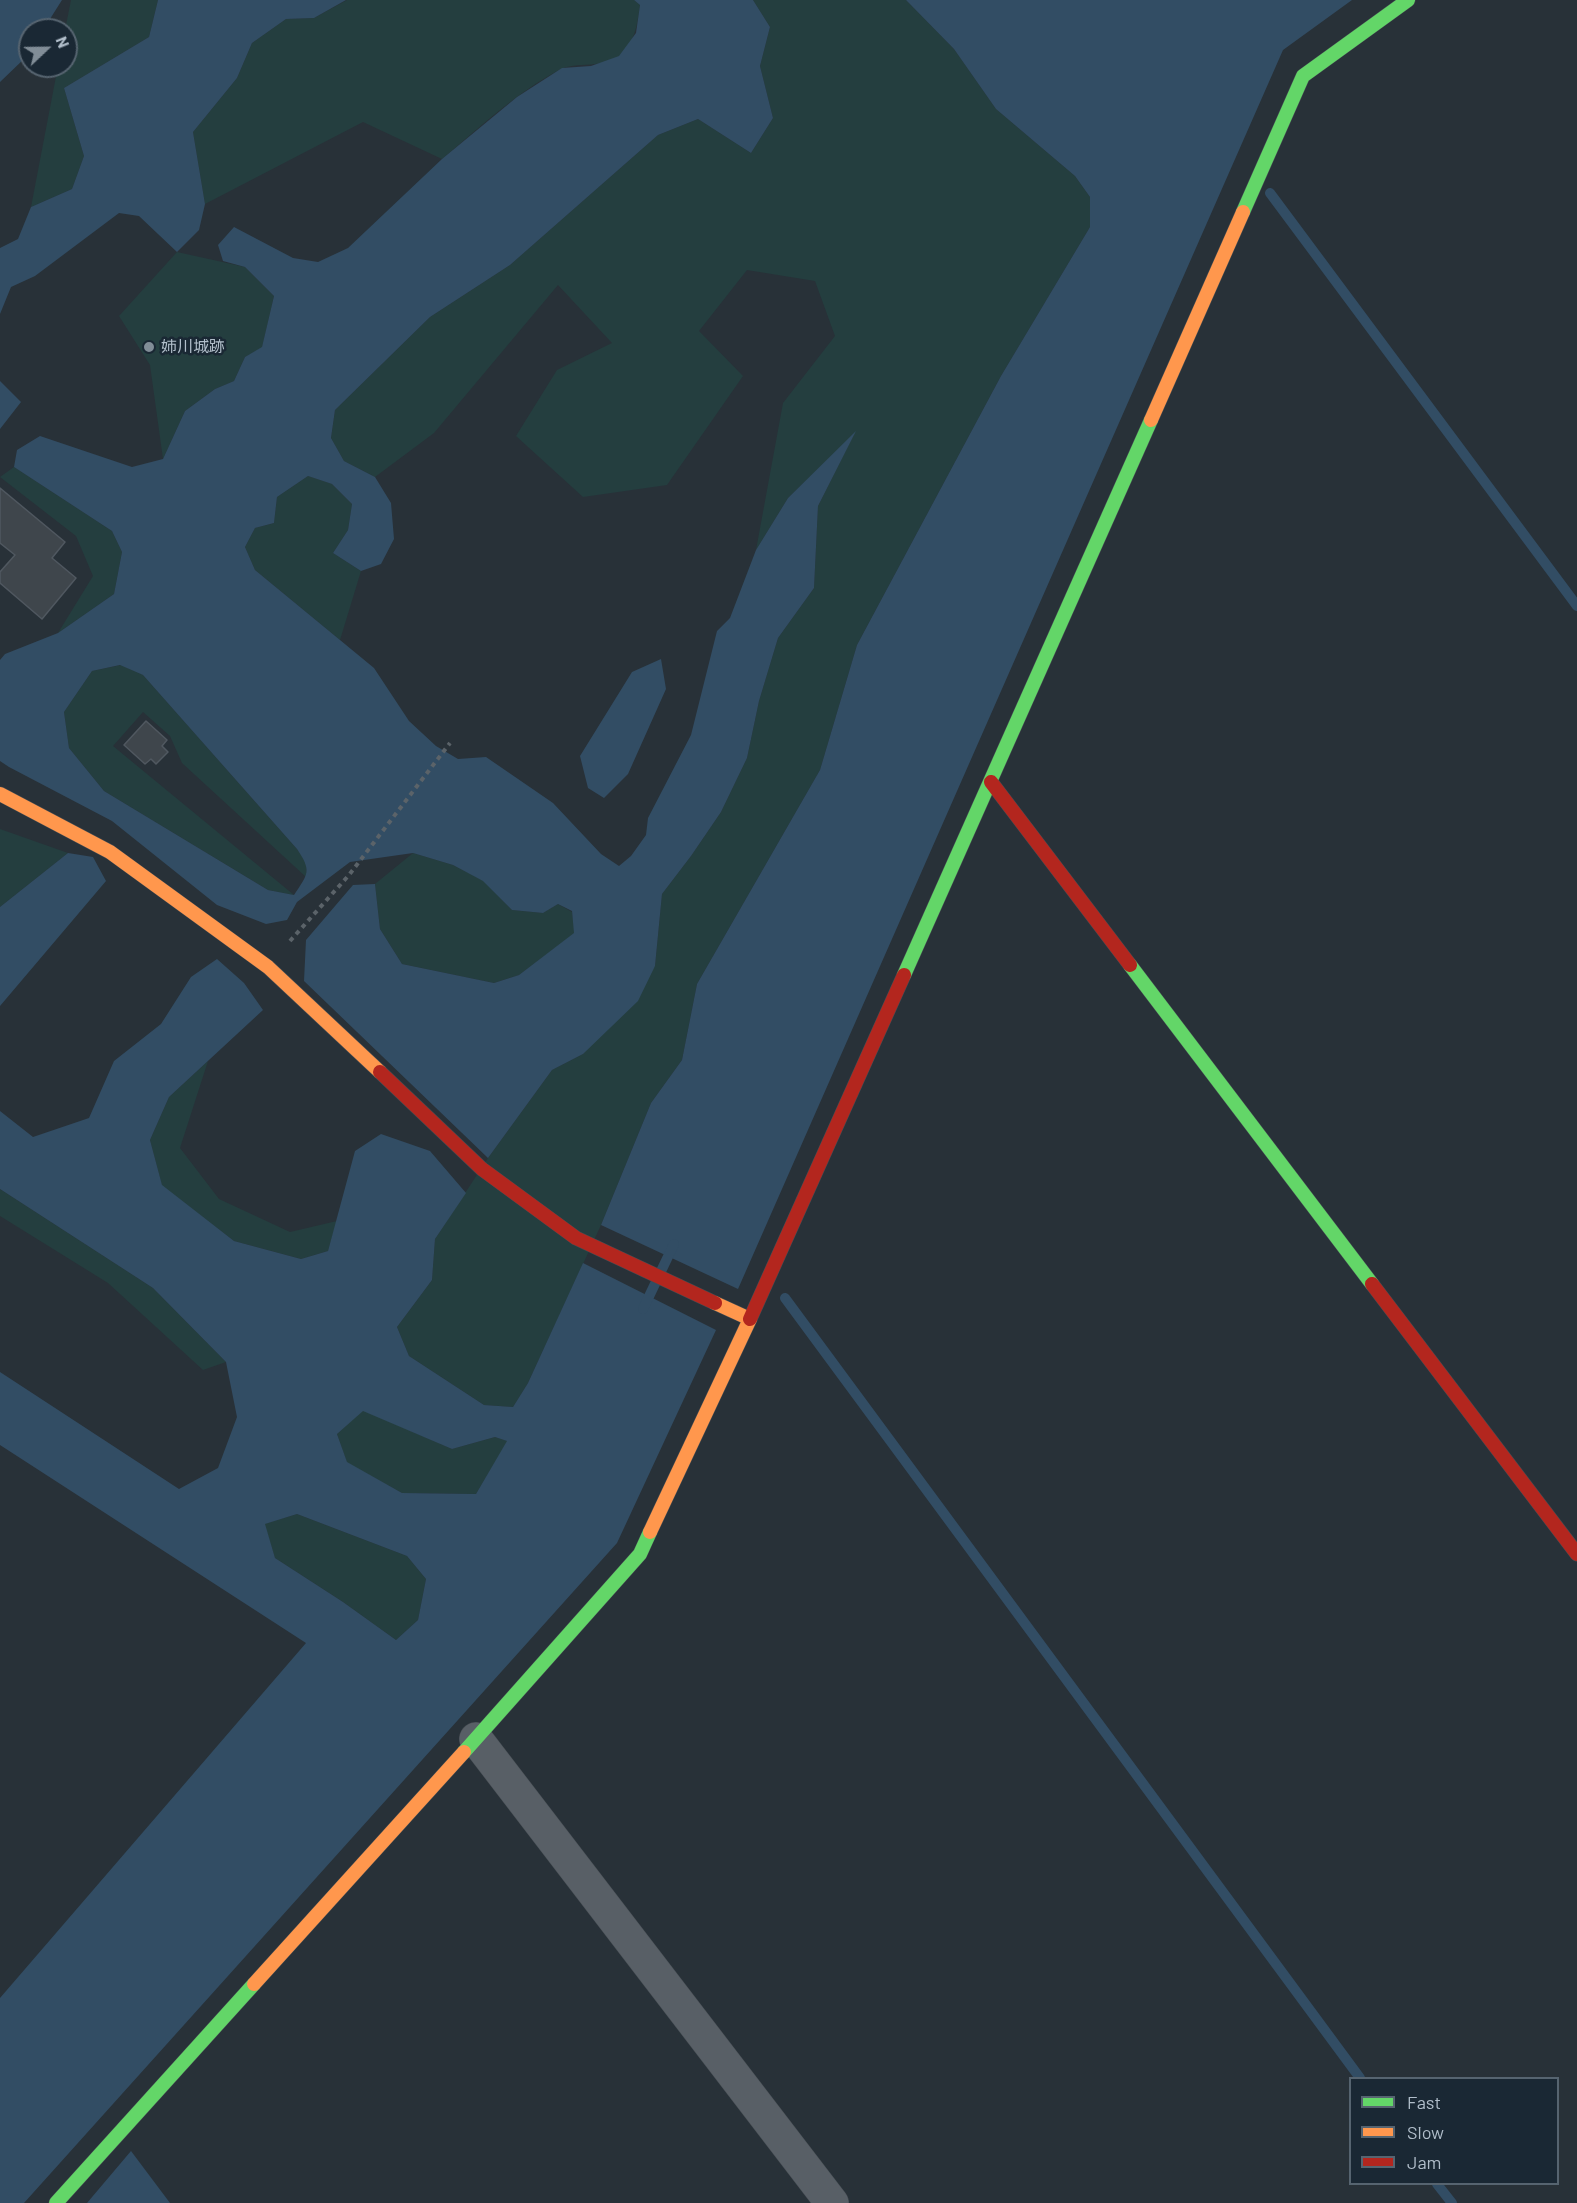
<!DOCTYPE html>
<html>
<head>
<meta charset="utf-8">
<style>
  body { margin:0 }
  #map { position:relative; width:1577px; height:2203px; overflow:hidden; background:#283138; font-family:Barlow,sans-serif }
  canvas { display:block }
  .legend { position:absolute; left:1349px; top:2077px; width:210px; height:108px; box-sizing:border-box; background:#1a2834; border:2px solid #566470; margin:0; padding:8px 10px; list-style:none; font-size:18px; color:#b1beca }
  .legend li { display:flex; align-items:center; gap:12px; height:30px }
  .legend b { width:30px; border:2px solid #566470 }
  .north { position:absolute; left:18px; top:18px; width:60px; height:60px; box-sizing:border-box; background:#1a2834; border:2px solid #566470; border-radius:50%; rotate:68deg; font-size:16px; font-weight:700; line-height:24px; text-align:center; color:#b1beca }
  .north::after { content:''; display:block; margin:auto; width:21px; height:27px; background:#818d97; clip-path:polygon(50% 0,100% 100%,50% 72%,0 100%) }
</style>
</head>
<body>
<div id="map">
<canvas width="1577" height="2203"></canvas>
<ul class="legend">
<li><b style="height:8px;background:#63d668"></b>Fast</li>
<li><b style="height:8px;background:#ff974d"></b>Slow</li>
<li><b style="height:8px;background:#b3261e"></b>Jam</li>
</ul>
<div class="north">N</div>
</div>
<script>
const ctx = document.querySelector('canvas').getContext('2d');
ctx.lineJoin = 'round';
function fillPath(path, color) { ctx.fillStyle = color; ctx.fill(path, 'evenodd'); }
function stroke(path, color, width, dash) { ctx.strokeStyle = color; ctx.lineWidth = width; ctx.lineCap = dash ? 'butt' : 'round'; ctx.setLineDash(dash || []); ctx.stroke(path); }
function label(font, color, halo, rows, align = 'center') {
  ctx.font = font + ' Barlow,"Noto Sans JP",sans-serif'; ctx.lineWidth = 5; ctx.setLineDash([]); ctx.textBaseline = 'middle'; ctx.strokeStyle = halo; ctx.fillStyle = color; for (const [text, x, y, turn = 0] of rows) {
    ctx.save(); ctx.translate(x, y); ctx.rotate((+turn || 0) * Math.PI / 180); ctx.textAlign = isNaN(turn) ? turn : align; if (halo) ctx.strokeText(text, 0, 0); ctx.fillText(text, 0, 0); ctx.restore();
  }
}
fillPath(new Path2D(`
  M71 0H158L149 37 64 88 84 156 72 189 31 207 58 66H66L65 30Z
  M347 0H634L640 5C637 25 636 39 621 55 606 69 575 61 559 70 516 93 479 128 442 159L363 122 205 204 193 132 237 78 252 43 286 19 314 18Z
  M753 0H906L954 49 996 109 1075 176 1090 197V227L1001 376 857 645 820 770 697 984 682 1060 651 1103 601 1225 528 1383 513 1407 484 1405 409 1356 397 1327 432 1280 435 1239 488 1158 552 1070 583 1054 655 966 662 894 691 856 721 812 747 758 759 701 778 638 814 588 818 506 854 434 788 498 756 550 783 403 835 336 815 281 747 270 699 331 743 376 667 485 583 497 516 436 557 370 612 343 558 285 434 433 375 477 344 461 331 438 335 410 430 317 510 265 658 135 698 119 751 153 773 118 760 66 770 27Z
  M177 252 245 267 274 296 262 348 245 357 234 381 215 389 185 411 163 459 150 365 119 316Z
  M14 467 112 531 122 552 114 594 58 633 93 576 76 536 0 477Z
  M308 476 332 484 352 504 348 530 333 553 361 571 340 640 255 570 245 547 255 528 274 523 277 497Z
  M121 665 143 675 297 849 307 863 306 877 182 763 170 736 143 712 113 746 294 895 268 890 104 791 69 748 64 712 92 671Z
  M0 829 68 853 0 907Z
  M413 853 453 865 484 881 512 910 543 913 558 904 572 912 575 933 519 975 494 983 402 964 380 929 375 884Z
  M208 1061 180 1148 219 1199 290 1232 337 1221 328 1251 301 1259 234 1241 162 1186 150 1140 169 1097Z
  M0 1189 153 1288 226 1362 203 1370 108 1283 0 1216Z
  M363 1410 452 1449 495 1437 508 1441 476 1494 402 1493 347 1463 337 1434Z
  M297 1514 407 1556 426 1579 418 1620 396 1640 343 1602 275 1558 264 1524Z`), '#243e3f');
fillPath(new Path2D(`
  M0 0H62L43 30H30V51L25 58 0 82Z
  M158 0H346L314 18 286 19 252 43 237 78 193 132 205 204 199 230 177 252 139 216 119 213 35 276 11 287 0 314V248L18 239 31 207 72 189 84 156 64 88 149 37Z
  M634 0H753L770 27 760 66 773 118 751 153 698 119 658 135 510 265 430 317 335 410 331 438 344 461 375 477 391 503 394 539 381 564 361 571 333 553 348 530 352 504 332 484 308 476 277 497 274 523 255 528 245 547 255 570 374 668 409 721 436 746 458 759 486 757 553 803 601 854 619 866 631 856 646 835 648 818 691 735 717 631 730 618 756 550 788 498 856 431 818 506 814 588 778 638 759 701 747 758 721 812 691 856 662 894 655 966 638 1001 583 1054 552 1070 488 1158 304 981 306 940 353 885 375 884 380 929 402 964 494 983 519 975 574 933 572 911 558 904 543 913 512 910 483 881 453 865 413 853 350 862 297 902 287 920 266 924 217 905 112 821 9 767 0 761V660L5 654 58 633 114 594 122 552 112 531 14 467 17 450 40 436 132 467 163 459 185 411 215 389 234 381 245 357 262 347 274 296 245 267 223 261 218 245 234 227 293 258 318 262 348 248 442 159 517 97 562 68 591 66 619 56 636 33 640 5ZM120 665 143 675 297 849C312 871 308 874 294 895L268 890 104 791 69 748 64 712 92 671Z
  M906 0H1352L1283 50 738 1289 601 1225 651 1103 682 1060 697 984 820 770 857 645 1001 376 1090 227V197L1075 176 996 109 954 49Z
  M0 381 21 402 0 429Z
  M661 659 666 689 628 774 604 798 588 788 580 756 632 672Z
  M68 853 93 857 106 881 0 1006V907Z
  M217 959 244 983 263 1010 169 1097 150 1140 162 1185 234 1241 301 1259 328 1251 355 1151 381 1134 430 1151 466 1193 435 1239 432 1280 397 1327 409 1356 484 1405 513 1407 528 1383 583 1263 716 1330 617 1543 24 2203H0V1998L306 1643 0 1445V1372L179 1489 218 1468 237 1417 226 1362 153 1288 0 1189V1111L33 1137 89 1118 114 1061 161 1024 191 977ZM363 1411 452 1449 495 1437 507 1441 476 1494 402 1493 347 1462 337 1434ZM297 1514 407 1556 426 1579 418 1620 396 1640 343 1602 275 1558 265 1524Z
  M131 2151 170 2203H87Z`), '#324d64');
stroke(new Path2D(`
  M1270 193 1577 606
  M785 1298 1360 2078
  M643 1309 674 1244
  M1437 2184 1452 2203`), '#324d64', 10);
const building = new Path2D(`
  M0 488 65 542 52 558 76 578 42 619 0 583V572L15 555 0 543Z
  M146 721 167 740 162 746 168 752 156 764 151 759 145 764 124 745Z`);
fillPath(building, '#3f464c');
stroke(building, '#505860', 1.5);
const street = new Path2D(`
  M476 1739 832 2203`);
const fast = new Path2D(`
  M1243 212 1303 76 1408 0
  M1130 965 1372 1284
  M904 975 1151 420
  M464 1752 640 1554 650 1532
  M56 2203 254 1984`);
const slow = new Path2D(`
  M1151 420 1243 212
  M0 794 110 852 268 967 380 1072
  M650 1532 750 1319 715 1303
  M254 1984 464 1752`);
const jam = new Path2D(`
  M991 782 1130 965
  M380 1072 482 1169 576 1238 715 1303
  M1372 1284 1577 1554
  M750 1319 904 975`);
stroke(street, '#464d53', 34);
stroke(fast, '#464d53', 15);
stroke(slow, '#464d53', 15);
stroke(jam, '#464d53', 15);
stroke(new Path2D(`
  M290 941 349 875 450 743`), '#5b6369', 4, [4.5, 4.5]);
stroke(street, '#585f66', 33);
stroke(fast, '#63d668', 14);
stroke(slow, '#ff974d', 14);
stroke(jam, '#b3261e', 14);
for (const [x, y, r, color] of [
  [149,347,6,"#818d97"]
]) { const dot = new Path2D(); dot.arc(x, y, r, 0, 2 * Math.PI); ctx.fillStyle = color; ctx.fill(dot); stroke(dot, '#1a2834', 2); }
label('16px', '#b1beca', '#1a2834', [
  ["姉川城跡",161,347]
], 'left');
</script>
</body>
</html>
